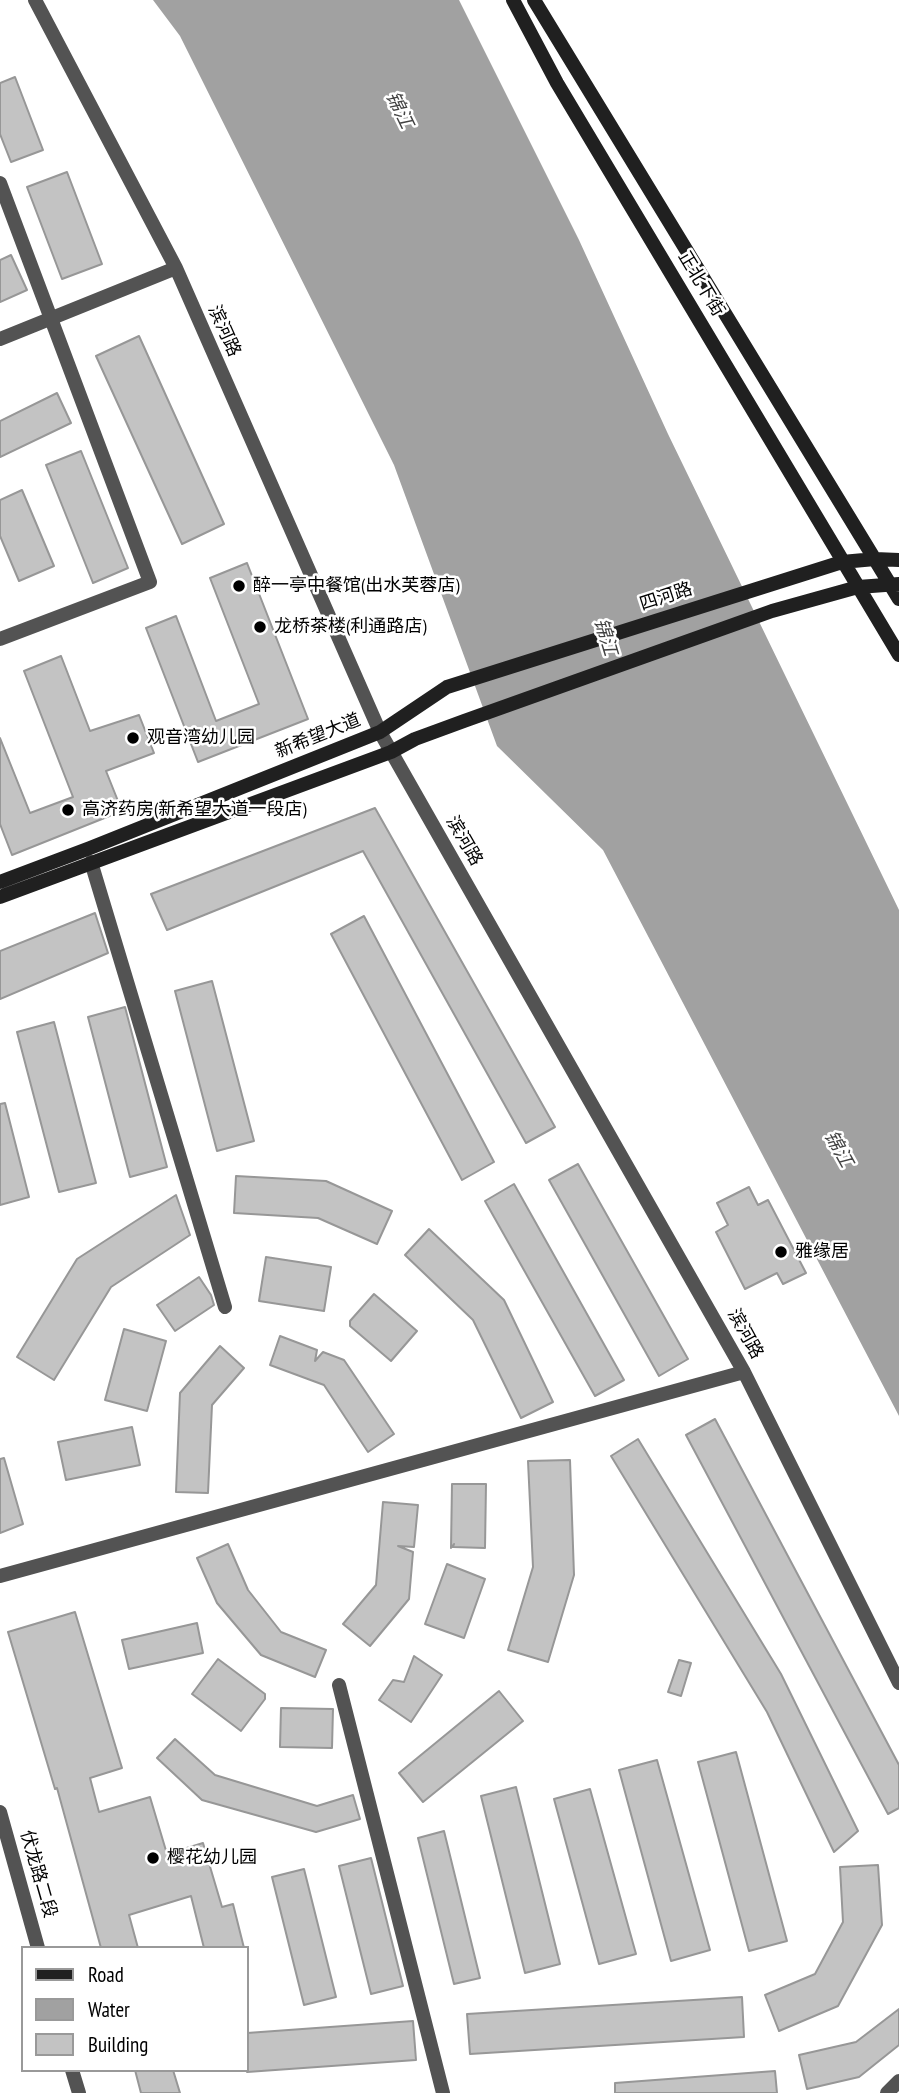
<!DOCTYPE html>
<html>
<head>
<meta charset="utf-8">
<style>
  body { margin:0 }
  #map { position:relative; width:899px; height:2093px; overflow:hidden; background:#fff; font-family:"PT Sans Narrow",sans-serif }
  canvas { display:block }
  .legend { position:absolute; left:21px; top:1946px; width:228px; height:126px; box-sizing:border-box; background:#fff; border:2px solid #999; margin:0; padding:9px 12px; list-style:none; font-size:21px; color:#000 }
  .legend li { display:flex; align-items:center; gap:14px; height:35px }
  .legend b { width:35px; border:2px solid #999 }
</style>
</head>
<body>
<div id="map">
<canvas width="899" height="2093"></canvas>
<ul class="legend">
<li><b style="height:9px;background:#202020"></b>Road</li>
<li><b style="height:19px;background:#a1a1a1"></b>Water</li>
<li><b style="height:19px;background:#c3c3c3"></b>Building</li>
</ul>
</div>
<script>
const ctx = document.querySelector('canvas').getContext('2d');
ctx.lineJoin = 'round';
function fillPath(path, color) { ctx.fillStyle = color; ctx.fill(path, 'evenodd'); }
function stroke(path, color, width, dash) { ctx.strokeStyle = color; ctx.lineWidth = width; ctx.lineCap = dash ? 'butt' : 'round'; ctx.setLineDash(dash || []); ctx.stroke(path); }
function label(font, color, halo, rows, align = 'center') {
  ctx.font = font + ' "PT Sans Narrow","Noto Sans SC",sans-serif'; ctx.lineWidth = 5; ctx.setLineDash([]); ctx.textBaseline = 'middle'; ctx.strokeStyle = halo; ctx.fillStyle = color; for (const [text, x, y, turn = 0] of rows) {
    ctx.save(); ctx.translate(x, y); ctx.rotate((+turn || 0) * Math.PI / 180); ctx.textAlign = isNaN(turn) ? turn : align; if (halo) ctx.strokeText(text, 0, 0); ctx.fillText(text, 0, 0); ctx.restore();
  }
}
fillPath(new Path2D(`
  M153 0H459L579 240 668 434 899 910V1416L603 850 497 746 394 465 180 36Z`), '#a1a1a1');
const building = new Path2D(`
  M15 77 43 150 11 162 0 134V83Z
  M67 172 102 264 62 279 27 187Z
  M11 255 27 290 0 302V260Z
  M139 336 224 524 182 544 96 356Z
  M57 393 71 423 0 457V421Z
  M81 451 128 568 93 583 46 465Z
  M22 490 54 566 19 581 0 536V500Z
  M247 563 308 719 198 762 146 628 176 616 216 721 259 704 210 578Z
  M61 656 90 731 139 715 154 753 106 771 122 811 12 855 0 824V738L30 813 73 797 24 671Z
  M375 808 555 1127 526 1143 363 851 167 930 151 894Z
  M95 913 108 953 0 999V951Z
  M364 916 494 1162 462 1180 331 934Z
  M212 981 254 1141 217 1151 175 991Z
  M125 1007 167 1167 130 1177 88 1017Z
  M54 1022 96 1183 59 1192 17 1032Z
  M5 1103 29 1197 0 1205V1104Z
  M578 1164 688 1359 659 1376 549 1180Z
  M236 1176 326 1181 392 1211 377 1244 318 1218 234 1213Z
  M514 1184 624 1380 595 1396 485 1201Z
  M749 1187 758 1205 768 1200 806 1273 783 1284 777 1273 745 1289 716 1232 728 1225 717 1203Z
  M176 1195 190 1235 111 1287 54 1380 17 1357 77 1259Z
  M429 1229 504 1300 553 1402 521 1418 473 1320 405 1255Z
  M266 1257 331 1267 324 1311 259 1301Z
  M199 1277 211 1295 214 1305 175 1331 157 1305Z
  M374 1294 417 1331 391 1361 350 1326V1321Z
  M124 1329 166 1341 147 1411 105 1400Z
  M280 1336 317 1350 315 1361 323 1352 344 1360 394 1434 368 1452 324 1385 270 1365Z
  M220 1346 244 1368 212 1405 208 1493 176 1492 180 1393Z
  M715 1419 899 1765V1808L888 1814 686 1435Z
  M132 1427 140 1465 66 1480 58 1442Z
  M638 1439 781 1674 858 1831 834 1852 767 1712 611 1456Z
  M4 1458 23 1524 0 1533V1459Z
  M570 1460 574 1575 548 1662 508 1650 533 1567 528 1461Z
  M452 1484H486L485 1548 453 1547 454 1544 451 1548Z
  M383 1502 418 1505 414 1547 398 1546 413 1552 409 1599 370 1646 343 1624 376 1585Z
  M228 1544 248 1590 281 1632 326 1650 315 1677 261 1655 217 1603 197 1558Z
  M447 1564 485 1579 464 1638 425 1624Z
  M75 1612 122 1768 90 1778 99 1812 150 1797 167 1854 203 1843 222 1907 233 1904 244 1948H204L191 1896 129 1915 138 1948H101L57 1788 55 1789 8 1632Z
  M197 1623 203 1653 129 1669 122 1640Z
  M414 1656 442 1675 411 1722 379 1700 393 1680 404 1682Z
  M218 1659 265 1694V1699L241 1731 192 1694Z
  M679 1660 691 1663 681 1696 668 1692Z
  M499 1691 523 1721 423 1802 399 1773Z
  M281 1708 333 1709 332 1748 280 1747Z
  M175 1739 215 1775 317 1806 353 1795 360 1819 316 1832 202 1800 157 1758Z
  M736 1752 787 1941 749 1951 698 1762Z
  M657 1760 710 1950 671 1961 619 1770Z
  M516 1787 560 1964 525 1973 481 1796Z
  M590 1789 636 1954 599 1964 554 1799Z
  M444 1831 480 1978 454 1984 418 1838Z
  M371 1858 403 1986 371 1994 339 1866Z
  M878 1865 882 1925 838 2006 779 2031 765 1995 815 1974 843 1922 840 1867Z
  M304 1869 336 1997 304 2005 272 1877Z
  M742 1997 744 2037 470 2054 467 2014Z
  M899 2009V2045L859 2077 807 2089 799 2055 856 2042Z
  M413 2021 416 2060 247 2072V2033Z
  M135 2070H173L180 2093H141Z
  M775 2071 777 2093H615V2083Z`);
fillPath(building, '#c3c3c3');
stroke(building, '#979797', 2);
stroke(new Path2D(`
  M35 0 176 268 380 732 744 1372 899 1683
  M0 183 150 582 0 639
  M0 339 176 268
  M91 862 225 1307
  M0 1576 744 1372
  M339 1685 443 2093
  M0 1812 38 1948
  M72 2070 79 2093
  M887 2093 899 2081`), '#535353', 14);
stroke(new Path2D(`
  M513 0 557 83 899 655
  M534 0 899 599
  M0 882 90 848 380 732 447 687 842 562 875 559 899 560
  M0 897 391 752 415 739 464 721 772 611 858 587 899 584`), '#202020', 14);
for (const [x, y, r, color] of [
  [239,586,7,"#000"],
  [260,627,7,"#000"],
  [133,738,7,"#000"],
  [68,810,7,"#000"],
  [781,1252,7,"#000"],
  [153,1858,7,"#000"]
]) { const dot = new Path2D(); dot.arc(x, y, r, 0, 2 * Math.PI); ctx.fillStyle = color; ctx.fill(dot); stroke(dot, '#fff', 2.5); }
label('18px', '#000', '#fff', [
  ["正北下街",701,284,59],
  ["滨河路",224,331,66],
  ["四河路",666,597,-18],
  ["新希望大道",318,736,-22],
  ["滨河路",464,841,60],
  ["滨河路",745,1334,61],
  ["伏龙路二段",38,1874,74]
]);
label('18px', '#000', '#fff', [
  ["醉一亭中餐馆(出水芙蓉店)",253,586],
  ["龙桥茶楼(利通路店)",274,627],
  ["观音湾幼儿园",147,738],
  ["高济药房(新希望大道一段店)",82,810],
  ["雅缘居",795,1252],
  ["樱花幼儿园",167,1858]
], 'left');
label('italic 19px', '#424242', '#fff', [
  ["锦江",399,110,64],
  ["锦江",605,637,73],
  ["锦江",838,1149,61]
]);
</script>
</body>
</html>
